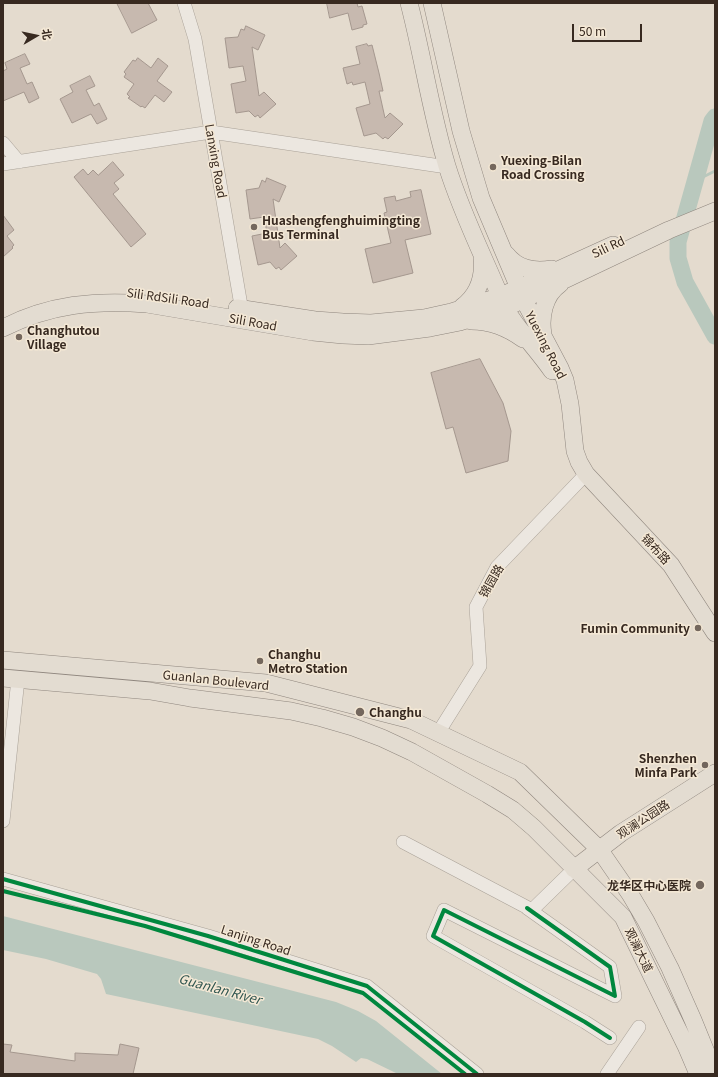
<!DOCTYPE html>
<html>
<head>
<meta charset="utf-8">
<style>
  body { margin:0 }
  #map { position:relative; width:718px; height:1077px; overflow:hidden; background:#e4dbce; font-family:Georgia,"Noto Sans SC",serif }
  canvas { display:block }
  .frame { position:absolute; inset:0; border:4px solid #372920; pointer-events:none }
  .north { position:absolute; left:16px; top:16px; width:40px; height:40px; -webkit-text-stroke:3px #f4e8d5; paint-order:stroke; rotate:81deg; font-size:11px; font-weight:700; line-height:16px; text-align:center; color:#372920 }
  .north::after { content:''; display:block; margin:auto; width:14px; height:18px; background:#372920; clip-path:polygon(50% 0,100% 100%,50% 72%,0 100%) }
  .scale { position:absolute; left:572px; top:24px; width:70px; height:18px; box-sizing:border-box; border:2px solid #372920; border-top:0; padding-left:5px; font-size:12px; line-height:14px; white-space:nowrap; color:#372920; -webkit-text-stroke:3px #f4e8d5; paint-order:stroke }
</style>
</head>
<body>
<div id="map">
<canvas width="718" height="1077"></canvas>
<div class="frame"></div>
<div class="north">北</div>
<div class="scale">50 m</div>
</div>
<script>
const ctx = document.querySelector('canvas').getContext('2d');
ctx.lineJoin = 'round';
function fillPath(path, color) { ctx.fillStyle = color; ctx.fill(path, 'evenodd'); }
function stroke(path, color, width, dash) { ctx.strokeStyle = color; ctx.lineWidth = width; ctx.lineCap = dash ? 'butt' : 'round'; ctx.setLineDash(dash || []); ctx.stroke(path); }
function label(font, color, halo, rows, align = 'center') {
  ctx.font = font + ' Georgia,"Noto Sans SC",serif'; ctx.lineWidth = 3; ctx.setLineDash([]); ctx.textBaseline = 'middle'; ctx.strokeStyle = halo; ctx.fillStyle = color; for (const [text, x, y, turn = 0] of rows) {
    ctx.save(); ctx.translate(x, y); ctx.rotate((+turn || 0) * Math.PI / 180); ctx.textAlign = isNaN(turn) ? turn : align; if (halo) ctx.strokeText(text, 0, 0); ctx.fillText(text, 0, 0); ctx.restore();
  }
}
fillPath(new Path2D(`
  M3 916 336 1002 358 1011 376 1021 442 1074H398L367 1059 361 1058 356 1062 332 1046 318 1039 106 994 101 979 97 974 46 959 3 950Z`), '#b9c8bd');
stroke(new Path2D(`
  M695 181 715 171`), '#b9c8bd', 3);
stroke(new Path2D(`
  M715 117 712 121 678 242V258L685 282 715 336`), '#b9c8bd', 17);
const building = new Path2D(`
  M117 3H148L157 20 132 33Z
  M327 3H357L358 7 362 6 367 24 363 25V27L352 30 348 13 330 18Z
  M246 26 265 35 258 50 252 47 259 96 264 92 276 104 260 118 258 115 255 117 249 111 236 113 231 84 246 81 243 66 229 68 225 38 238 37 241 29 244 30Z
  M367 44 368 46 372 45 379 73 383 91H379L385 118 390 113 403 124 388 139 385 137 383 139 376 133 364 136 356 108 370 104 365 82 353 85 352 82 347 84 343 68 360 64 356 47Z
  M25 54 30 64 20 68 27 84 32 82 39 98 29 103 24 92 3 101V71L7 69 5 63Z
  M138 58 151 68 158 58 168 66 157 81 172 92 164 102 155 95 145 108 142 106 141 107 128 98 130 97 127 94 134 84 124 77 126 74 124 72 133 60 135 61Z
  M90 76 95 86 86 90 94 106 99 103 107 119 97 124 91 114 72 123 60 99 73 92 70 86Z
  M113 162 124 175 114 183 119 189 113 194 146 234 131 247 74 177 83 169 88 175 93 170 98 175Z
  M267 178 286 186 279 202 273 199 280 248 285 243 297 256 281 270 279 267 276 269 270 262 258 265 252 236 267 233 264 217 250 219 246 190 259 188 262 180 265 182Z
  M421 190 431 234 405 240 413 273 373 283 365 249 391 243 384 213 387 212 384 198 395 196 396 201 411 197 410 192Z
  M3 215 14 230 7 236 14 245 12 247 13 248 3 257Z
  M480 359 503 403 511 431 508 461 466 473 453 427 446 429 431 373Z
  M3 1044 12 1045 10 1052 75 1061V1053L118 1055 120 1044 139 1048 133 1074H3Z`);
fillPath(building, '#c7b9af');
stroke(building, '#a4978e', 1);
const minor = new Path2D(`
  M184 3 195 39 243 317
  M3 143 19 162
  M3 164 211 132 447 167
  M438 733 480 666 476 607 497 567 586 474
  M3 821 18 679
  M403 842 532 910 574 869
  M3 879 208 936 367 986 477 1074
  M527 908 610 967 615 996 444 910 433 936 585 1022 610 1038
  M607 1074 639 1027`);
const major = new Path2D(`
  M409 3C423 57 431 113 447 166 462 215 486 261 505 308 519 332 537 349 552 371
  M432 3 461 131 481 198 524 300 560 368 565 380 570 404 575 451 579 462 586 474 671 565 715 633
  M506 254C518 269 533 272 552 269
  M462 307C478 295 484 278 482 258
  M237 308 315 320 343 322 371 323 424 318 451 312 501 296 613 245
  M471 321C489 321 508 328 523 339
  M3 328C50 304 95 300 147 304L313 332 343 335 368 336 430 328 460 322 505 308 669 230 715 211
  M543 334C540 317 544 295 560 284
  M3 660 266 683 411 720 520 772 599 849 630 894 646 921 670 968 693 1020 715 1074
  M3 678 150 691 190 698 291 711 322 718 353 727 382 738 412 752 487 794 513 810 534 828 623 917 686 1046 698 1074
  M574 869 621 833 715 773`);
stroke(minor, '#a9a197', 14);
stroke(major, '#8f867e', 18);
stroke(minor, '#ece7e0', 13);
stroke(major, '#e3dcd1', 17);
stroke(new Path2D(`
  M3 879 208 936 367 986 477 1074
  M3 891 145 926 363 993 465 1074
  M527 908 610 967 615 996 444 910 433 936 585 1022 610 1038`), '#00873e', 4);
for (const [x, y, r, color] of [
  [493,167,4,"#74675d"],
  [254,227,4,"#74675d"],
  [19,337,4,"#74675d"],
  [698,628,4,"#74675d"],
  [260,661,4,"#74675d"],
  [360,712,5,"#74675d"],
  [705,765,4,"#74675d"],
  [700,885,5,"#74675d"]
]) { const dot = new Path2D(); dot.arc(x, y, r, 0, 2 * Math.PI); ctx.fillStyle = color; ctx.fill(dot); stroke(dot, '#f4e8d5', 1.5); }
label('bold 12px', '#372920', '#f4e8d5', [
  ["Yuexing-Bilan",501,160],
  ["Road Crossing",501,174],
  ["Huashengfenghuimingting",262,220],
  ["Bus Terminal",262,234],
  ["Changhutou",27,330],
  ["Village",27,344],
  ["Fumin Community",690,628,"right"],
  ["Changhu",268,654],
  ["Metro Station",268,668],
  ["Changhu",369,712],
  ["Shenzhen",697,758,"right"],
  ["Minfa Park",697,772,"right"],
  ["龙华区中心医院",691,885,"right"]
], 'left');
label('12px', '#372920', '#f4e8d5', [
  ["Lanxing Road",216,161,80],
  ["Sili Rd",608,247,-25],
  ["Sili RdSili Road",168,298,8],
  ["Sili Road",253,322,10],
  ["Yuexing Road",546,345,63],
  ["锦布路",656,549,47],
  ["锦园路",491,581,-60],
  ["Guanlan Boulevard",216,680,6],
  ["观澜公园路",643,819,-33],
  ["Lanjing Road",256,940,18],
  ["观澜大道",639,950,64]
]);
label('italic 13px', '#305650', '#f4e8d5', [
  ["Guanlan River",220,989,15]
]);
</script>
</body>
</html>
